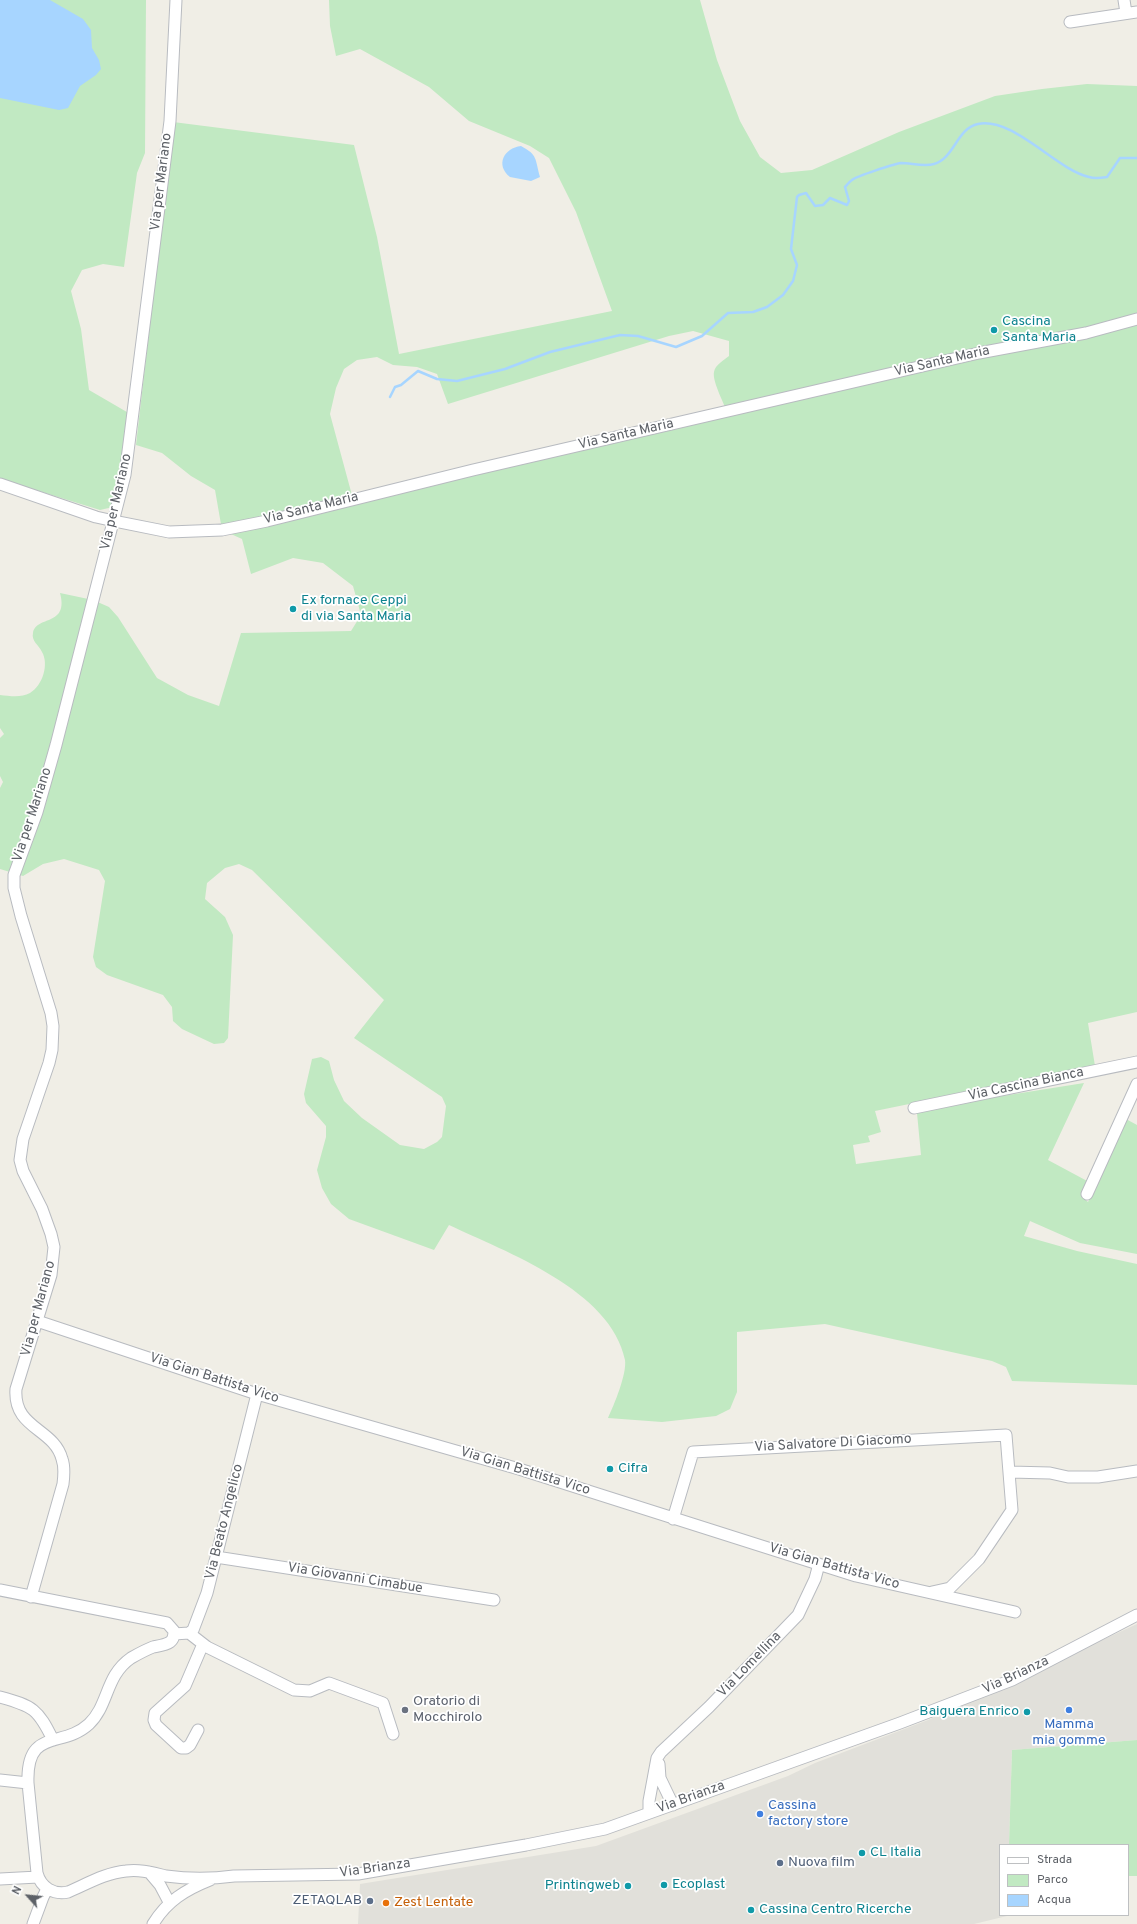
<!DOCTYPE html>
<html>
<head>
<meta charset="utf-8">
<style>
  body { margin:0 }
  #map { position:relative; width:1137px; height:1924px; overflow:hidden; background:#f0eee6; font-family:Overpass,sans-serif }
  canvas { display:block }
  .legend { position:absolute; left:999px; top:1844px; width:130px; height:72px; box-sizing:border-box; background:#fff; border:1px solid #bec0c2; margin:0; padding:5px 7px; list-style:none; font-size:12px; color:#5d6167 }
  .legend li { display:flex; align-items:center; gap:8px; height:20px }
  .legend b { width:20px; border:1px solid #bec0c2 }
  .north { position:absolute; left:8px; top:1876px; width:40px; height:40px; -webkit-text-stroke:3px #fff; paint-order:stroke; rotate:297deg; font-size:11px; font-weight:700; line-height:16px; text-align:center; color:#5d6167 }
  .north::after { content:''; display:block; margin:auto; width:14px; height:18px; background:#5d6167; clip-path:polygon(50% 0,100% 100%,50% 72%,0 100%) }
</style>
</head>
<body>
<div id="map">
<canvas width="1137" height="1924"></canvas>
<ul class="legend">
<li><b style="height:5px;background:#fff"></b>Strada</li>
<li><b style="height:11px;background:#c1e9c2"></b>Parco</li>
<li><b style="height:11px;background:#a7d5ff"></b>Acqua</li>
</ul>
<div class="north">N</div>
</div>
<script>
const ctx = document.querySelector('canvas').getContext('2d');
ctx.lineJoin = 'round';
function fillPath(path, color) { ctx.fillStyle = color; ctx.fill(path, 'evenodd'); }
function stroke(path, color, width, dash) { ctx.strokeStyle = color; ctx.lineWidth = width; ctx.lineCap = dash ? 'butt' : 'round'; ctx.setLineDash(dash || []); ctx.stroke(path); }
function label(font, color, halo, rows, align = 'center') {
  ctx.font = font + ' Overpass,sans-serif'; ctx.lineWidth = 3.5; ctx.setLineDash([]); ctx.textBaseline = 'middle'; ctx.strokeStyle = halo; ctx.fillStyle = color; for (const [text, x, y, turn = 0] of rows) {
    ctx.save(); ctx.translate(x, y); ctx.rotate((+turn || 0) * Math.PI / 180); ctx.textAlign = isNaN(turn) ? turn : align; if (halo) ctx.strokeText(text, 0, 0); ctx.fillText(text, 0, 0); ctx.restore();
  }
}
fillPath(new Path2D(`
  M1137 1624V1740L1012 1750 1009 1845H1000V1915L1007 1916 974 1924H358L360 1884 596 1846 788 1776 815 1763 928 1720Z`), '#e1e0da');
fillPath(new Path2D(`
  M0 0H146L145 153 137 173 124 267 103 264 82 270 71 291 81 329 89 390 132 415 113 507 100 510 0 479Z
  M329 0H700L717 60 740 121 760 157 781 173 812 170 899 132 995 96 1042 89 1087 84 1137 86V1012L1088 1023 1095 1066 875 1111 881 1132 868 1136 870 1142 853 1145 856 1164 921 1155 917 1113 996 1097 1084 1083 1048 1160 1089 1182 1081 1196 1088 1202 1126 1119 1137 1125V1254L1080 1243 1030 1221 1024 1236 1077 1251 1137 1264V1385L1012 1381 1006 1367 992 1361 825 1324 737 1332V1392L730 1409 716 1416 662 1422 608 1418C614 1405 627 1374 625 1360 611 1290 506 1252 449 1225L434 1250 349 1219 331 1204 322 1188 317 1170 326 1137V1126L306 1103 304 1094 312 1059 321 1057 329 1061 334 1080 344 1101 362 1118 400 1145 424 1149 437 1142 442 1137 446 1106 442 1097 354 1038 384 1000 252 870 239 864 225 868 207 883 205 899 225 917 233 935 228 1038 224 1043 214 1044 182 1029 173 1021 172 1007 163 995 107 975 96 967 93 957 105 881 99 870 64 859 43 864 23 876 0 869V788L3 782 0 776V738L4 734 0 728V695C10 696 21 698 30 693 43 685 49 664 42 652 39 645 31 641 33 633 36 615 69 627 60 593L93 600 109 607 118 617 157 678 188 695 219 706 241 633 351 631 361 615 353 586 323 563 293 558 251 574 242 539 222 530 215 490 191 476 162 453 136 445 173 122 354 145 377 237 399 354 612 311 576 212 549 158 530 146 469 121 429 87 360 49 336 56 330 26ZM693 331 729 341V356C724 360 715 365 714 372 712 381 724 403 727 412L353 499 330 414 336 388 344 369 357 360 377 357 393 365 417 367 437 374 448 404 669 336Z
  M1137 1740V1876H1128V1845H1009L1012 1750Z`), '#c1e9c2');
fillPath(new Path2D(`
  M0 0H50L83 19 91 30 92 48 99 60 101 69 96 75 80 86 68 108 59 110 0 98Z
  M521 146C538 155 535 159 540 177L531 181 510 177C495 165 504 148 521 146Z`), '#a7d5ff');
stroke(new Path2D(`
  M390 397 395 387 401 385 418 371 437 379 457 381 505 369 550 352 620 335 638 336 676 347 702 336 728 313 753 312 767 307 783 295 793 281 797 265 791 249 797 197 799 195 806 193 815 206 823 205 830 198 847 205 849 201 845 187C847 185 849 182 852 180 857 176 894 164 901 163 911 163 924 167 934 164 954 159 957 128 978 124 1014 117 1055 169 1089 177 1095 179 1101 178 1107 177L1120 158H1137`), '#a7d5ff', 2.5);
const minor = new Path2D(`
  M1124 0 1126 13
  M1070 22 1137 12
  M0 484 96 517 114 521 169 532 222 530 267 521 473 470 979 353 1086 333 1137 319
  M914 1108 1137 1062
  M1087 1194 1137 1084
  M37 1321 257 1394 519 1469 856 1576 1015 1612
  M1010 1472 1050 1473 1068 1477H1098L1137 1471
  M673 1519 693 1452 1006 1435 1012 1510 979 1559 950 1588 932 1592
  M216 1557 494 1600
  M0 1590 167 1623 174 1631C174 1635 174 1639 170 1642 166 1645 158 1646 153 1647 145 1650 138 1654 131 1658 105 1676 109 1705 89 1724 62 1749 26 1727 28 1783L37 1873C41 1888 54 1895 68 1892 87 1884 105 1873 126 1871 140 1869 153 1873 166 1876 188 1879 212 1879 234 1876L358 1874 526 1845 605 1829 900 1723 1012 1680 1137 1615
  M31 1597 63 1484C64 1476 65 1467 62 1459 54 1428 13 1429 16 1389L51 1275 54 1247 51 1234 42 1209 23 1171 20 1160 23 1139 49 1063 52 1050 53 1026 51 1013 21 916 14 888V875L37 812 56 745 125 475 170 121 176 0
  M189 1633 207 1647 294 1690 310 1691 329 1683 383 1703 393 1734
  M174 1634 189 1633 193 1630 207 1593 257 1394
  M0 1697C33 1706 38 1709 53 1740
  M198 1730 190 1745 186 1748H181L156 1725 154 1720 155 1713 185 1686 203 1644
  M659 1764 660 1778 673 1805
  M0 1780 28 1783
  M649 1813V1801L657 1758 661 1752 709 1707 798 1615 815 1579 819 1564
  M149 1872 160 1885 169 1902
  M0 1879 38 1877
  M33 1924 43 1897 47 1889
  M153 1924C167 1901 185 1890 210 1880`);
stroke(minor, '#b8bbc0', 13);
stroke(minor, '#fff', 11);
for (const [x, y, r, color] of [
  [994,330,4,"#0f9aa8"],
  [293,609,4,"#0f9aa8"],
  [610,1469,4,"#0f9aa8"],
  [405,1710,4,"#6b7280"],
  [1069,1710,4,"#3f7fe0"],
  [1027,1712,4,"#0f9aa8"],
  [760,1814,4,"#3f7fe0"],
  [862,1853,4,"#0f9aa8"],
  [780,1863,4,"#5c6f8a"],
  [664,1885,4,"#0f9aa8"],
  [628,1886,4,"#0f9aa8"],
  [370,1901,4,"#5c6f8a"],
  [386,1903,4,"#e8710a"],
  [751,1910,4,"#0f9aa8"]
]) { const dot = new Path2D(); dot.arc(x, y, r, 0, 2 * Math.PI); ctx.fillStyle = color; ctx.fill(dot); stroke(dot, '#fff', 1.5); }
label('14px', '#5d6167', '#fff', [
  ["Via per Mariano",162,182,-83],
  ["Via Santa Maria",942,362,-13],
  ["Via Santa Maria",626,435,-13],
  ["Via per Mariano",117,502,-77],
  ["Via Santa Maria",311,509,-14],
  ["Via per Mariano",33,815,-72],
  ["Via Cascina Bianca",1026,1085,-12],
  ["Via per Mariano",39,1309,-75],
  ["Via Gian Battista Vico",214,1379,18],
  ["Via Salvatore Di Giacomo",833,1444,-3],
  ["Via Gian Battista Vico",525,1472,17],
  ["Via Beato Angelico",225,1522,-76],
  ["Via Gian Battista Vico",834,1567,16],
  ["Via Giovanni Cimabue",355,1579,9],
  ["Via Lomellina",750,1665,-46],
  ["Via Brianza",1016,1676,-25],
  ["Via Brianza",691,1798,-20],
  ["Via Brianza",375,1869,-8]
]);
label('14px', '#0d838f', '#fff', [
  ["Cascina",1002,322],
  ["Santa Maria",1002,338],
  ["Ex fornace Ceppi",301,601],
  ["di via Santa Maria",301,617],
  ["Cifra",618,1469],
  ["Baiguera Enrico",1019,1712,"right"],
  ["CL Italia",870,1853],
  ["Ecoplast",672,1885],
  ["Printingweb",620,1886,"right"],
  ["Cassina Centro Ricerche",759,1910]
], 'left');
label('14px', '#5b616d', '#fff', [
  ["Oratorio di",413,1702],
  ["Mocchirolo",413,1718]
], 'left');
label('14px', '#366cbe', '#fff', [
  ["Mamma",1069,1725],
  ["mia gomme",1069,1741],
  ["Cassina",768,1806,"left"],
  ["factory store",768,1822,"left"]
]);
label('14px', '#4e5e75', '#fff', [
  ["Nuova film",788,1863],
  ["ZETAQLAB",362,1901,"right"]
], 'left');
label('14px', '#c56008', '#fff', [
  ["Zest Lentate",394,1903]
], 'left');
</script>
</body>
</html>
